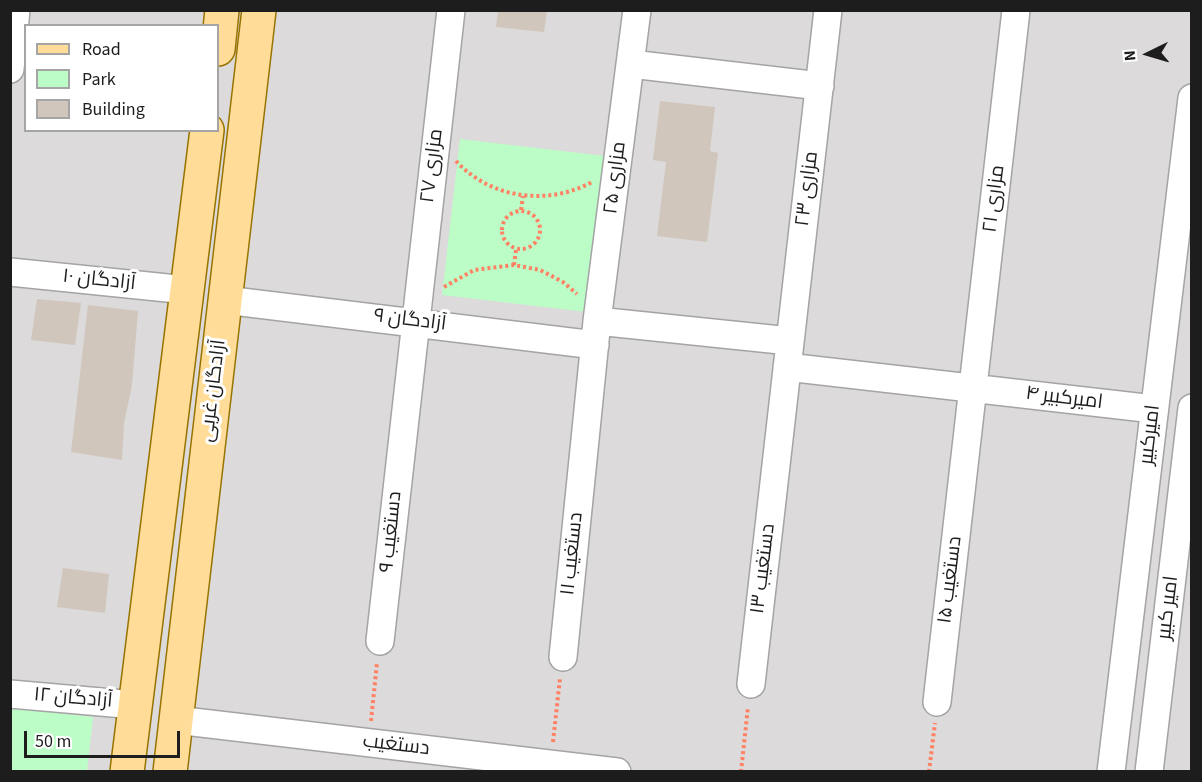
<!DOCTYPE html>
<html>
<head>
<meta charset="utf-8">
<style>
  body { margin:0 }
  #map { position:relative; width:1202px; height:782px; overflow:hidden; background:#efece2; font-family:"Source Sans 3",sans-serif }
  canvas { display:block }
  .frame { position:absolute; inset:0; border:12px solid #1d1d1d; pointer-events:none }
  .legend { position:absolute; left:24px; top:24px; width:195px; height:108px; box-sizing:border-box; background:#fff; border:2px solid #a5a5a5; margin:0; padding:8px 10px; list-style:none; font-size:18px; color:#1d1d1d }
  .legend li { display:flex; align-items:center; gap:12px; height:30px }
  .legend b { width:30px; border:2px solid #a5a5a5 }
  .north { position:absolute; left:1118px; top:24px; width:60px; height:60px; -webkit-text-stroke:4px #fff; paint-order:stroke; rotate:265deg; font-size:16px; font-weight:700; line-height:24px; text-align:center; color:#1d1d1d }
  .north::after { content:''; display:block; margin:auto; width:21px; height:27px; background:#1d1d1d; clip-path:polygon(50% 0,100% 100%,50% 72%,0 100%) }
  .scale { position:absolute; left:24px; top:731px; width:156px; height:27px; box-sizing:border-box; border:3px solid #1d1d1d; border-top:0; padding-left:8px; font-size:18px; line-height:21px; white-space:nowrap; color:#1d1d1d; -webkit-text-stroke:4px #fff; paint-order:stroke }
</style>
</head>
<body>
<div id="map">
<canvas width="1202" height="782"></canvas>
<div class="frame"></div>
<ul class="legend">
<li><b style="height:8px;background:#ffdc98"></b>Road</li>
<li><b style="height:16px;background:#bcfdc7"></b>Park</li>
<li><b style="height:16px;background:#d0c6bb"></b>Building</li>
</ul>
<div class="north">N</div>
<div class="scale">50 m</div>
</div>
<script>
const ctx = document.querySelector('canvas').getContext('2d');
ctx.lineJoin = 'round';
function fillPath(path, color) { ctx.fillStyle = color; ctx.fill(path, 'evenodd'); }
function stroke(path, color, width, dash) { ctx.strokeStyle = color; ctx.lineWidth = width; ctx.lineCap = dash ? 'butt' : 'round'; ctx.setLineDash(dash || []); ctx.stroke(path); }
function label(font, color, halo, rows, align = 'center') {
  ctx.font = font + ' "Source Sans 3",Cairo,sans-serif'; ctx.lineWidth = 6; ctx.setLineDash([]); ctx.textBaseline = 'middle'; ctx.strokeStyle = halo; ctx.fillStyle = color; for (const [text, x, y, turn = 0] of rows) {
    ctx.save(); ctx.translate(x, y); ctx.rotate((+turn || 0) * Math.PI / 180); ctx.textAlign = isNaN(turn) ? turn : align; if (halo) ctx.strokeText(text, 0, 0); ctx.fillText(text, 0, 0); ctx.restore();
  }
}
fillPath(new Path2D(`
  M11 11H1191V771H11ZM26 26H218V130H26Z`), '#dcdada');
fillPath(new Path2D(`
  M460 139 613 157 595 313 442 295Z
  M11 708 93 717 87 771H11Z`), '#bcfdc7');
fillPath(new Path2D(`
  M498 10H547L544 32 496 27Z
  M660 101 715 107 710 151 718 153 707 242 657 236 666 162 653 160Z
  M37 299 81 303 75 345 31 340Z
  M88 305 138 311 132 385 124 423 122 460 71 452Z
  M63 568 109 574 105 613 57 607Z`), '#d0c6bb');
const minor = new Path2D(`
  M631 64 820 86
  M10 69 16 10
  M10 272 187 290
  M225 300 595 345
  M597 321 790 341
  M787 367 1154 409
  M380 641 451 10
  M563 657 597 321 637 10
  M751 684 828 10
  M10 694 135 705
  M937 702 1016 10
  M176 720 617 772
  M1111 772 1192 98
  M1149 772 1192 408`);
const major = new Path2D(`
  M218 49 222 10
  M127 772 207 130
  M170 772 259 10`);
stroke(minor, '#a4a4a4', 30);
stroke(major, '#977300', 36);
stroke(new Path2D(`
  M456 161C491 199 548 206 592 182
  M521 210 523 196
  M502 230a19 19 0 1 1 38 0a19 19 0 1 1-38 0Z
  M514 265 516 250
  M444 287 474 270 514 265 540 270 563 282 577 294
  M371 721 377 663
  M553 742 560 678
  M741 772 748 707
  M929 772 935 723`), '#ff8264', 4, [3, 3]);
stroke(minor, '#fff', 27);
stroke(major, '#ffdc98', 33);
label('20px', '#1d1d1d', '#fff', [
  ["مزاری ۲۷",433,166,-83],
  ["مزاری ۲۵",616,178,-83],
  ["مزاری ۲۳",808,189,-83],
  ["مزاری ۲۱",995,199,-83],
  ["آزادگان ۱۰",99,281,6],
  ["آزادگان ۹",410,321,7],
  ["آزادگان غربی",214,391,-83],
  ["امیرکبیر ۴",1064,399,7],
  ["امیرکبیر",1151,435,-83],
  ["دستغیب ۹",392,532,-84],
  ["دستغیب ۱۱",573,554,-84],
  ["دستغیب ۱۳",764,569,-83],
  ["دستغیب ۱۵",951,580,-83],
  ["امیر کبیر",1169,608,-83],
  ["آزادگان ۱۲",73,699,5],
  ["دستغیب",396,746,7]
]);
</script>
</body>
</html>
